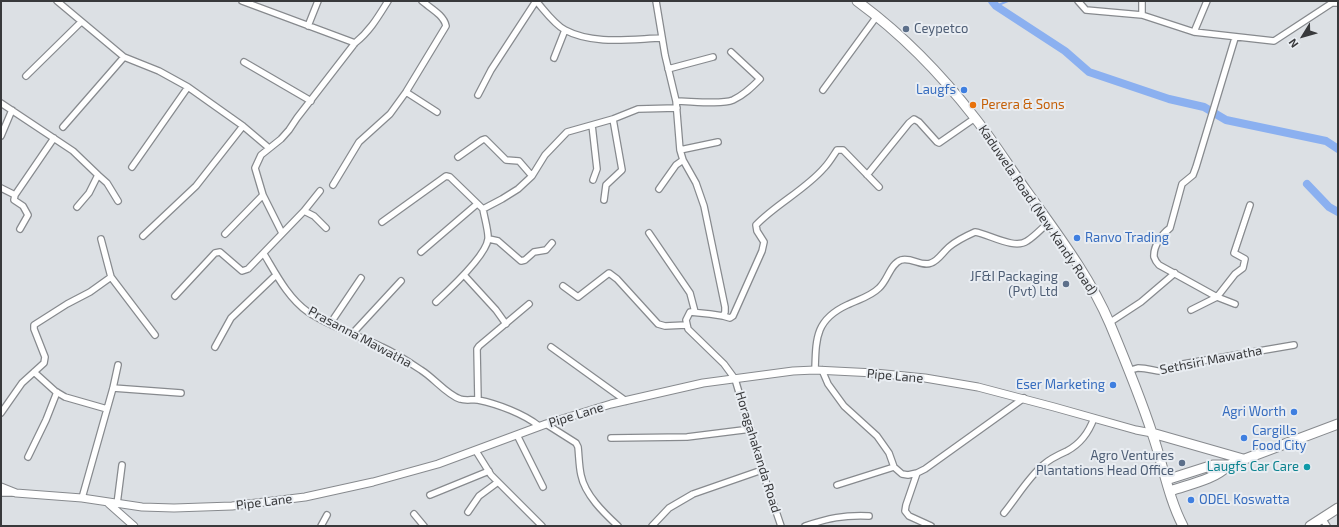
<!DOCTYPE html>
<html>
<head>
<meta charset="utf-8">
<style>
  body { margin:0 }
  #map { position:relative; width:1339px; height:527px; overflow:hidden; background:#dce0e4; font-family:"Exo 2",sans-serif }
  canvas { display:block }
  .frame { position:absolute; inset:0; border:2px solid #38393b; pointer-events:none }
  .north { position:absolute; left:1283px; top:16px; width:40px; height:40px; -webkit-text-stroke:3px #e9edf2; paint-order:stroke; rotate:233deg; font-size:11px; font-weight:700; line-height:16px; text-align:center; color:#38393b }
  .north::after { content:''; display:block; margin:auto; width:14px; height:18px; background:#38393b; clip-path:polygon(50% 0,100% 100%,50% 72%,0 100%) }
</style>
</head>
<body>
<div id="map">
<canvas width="1339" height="527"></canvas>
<div class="frame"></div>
<div class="north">N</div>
</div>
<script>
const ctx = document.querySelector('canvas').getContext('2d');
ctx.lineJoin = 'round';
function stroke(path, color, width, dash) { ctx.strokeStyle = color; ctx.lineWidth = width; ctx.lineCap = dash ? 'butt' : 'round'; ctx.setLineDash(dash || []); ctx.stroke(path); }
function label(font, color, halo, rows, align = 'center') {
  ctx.font = font + ' "Exo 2",sans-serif'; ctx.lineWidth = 4; ctx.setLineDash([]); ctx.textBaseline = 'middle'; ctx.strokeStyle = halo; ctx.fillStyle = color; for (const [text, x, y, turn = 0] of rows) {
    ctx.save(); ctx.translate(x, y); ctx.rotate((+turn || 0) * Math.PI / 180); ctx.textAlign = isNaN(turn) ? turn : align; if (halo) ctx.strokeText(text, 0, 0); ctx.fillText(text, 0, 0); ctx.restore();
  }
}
stroke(new Path2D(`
  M996 6 1008 1`), '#8bb0f0', 2);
stroke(new Path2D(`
  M992 1 996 6 1065 51 1089 72 1169 99 1204 107 1226 120 1326 141 1338 149
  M1307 184 1329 207 1338 212`), '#8bb0f0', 8);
const minor = new Path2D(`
  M57 1 124 57 159 71 188 87 243 126 269 148
  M242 1 355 43
  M656 1 665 55 676 101 680 150 683 160 696 183 704 206 725 307V312L723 316 710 314 690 312 686 320 688 329 724 364 735 379 762 470 781 526
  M1078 1 1086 10 1142 15
  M1142 1V15L1194 32 1274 41 1332 3H1338
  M537 2C545 11 554 24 565 30 593 45 631 39 662 38
  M308 26 318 1
  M1194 32 1207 1
  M554 58 565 30
  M244 62 311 101
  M668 69 713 57
  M26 76 81 22
  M823 90 877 16
  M406 92 437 112
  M478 95 491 70 536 1
  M676 101C690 101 721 105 733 100 744 95 752 87 760 79L731 52
  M1 103 73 151 98 175 89 193 77 207
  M592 125 597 169 593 180
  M63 127 124 57
  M1 136 12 110
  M680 150 718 142
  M458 157 482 140 485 139 506 160 519 161 532 176
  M132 167 188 87
  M98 175 107 183 118 201
  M867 175 909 123 914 119 919 122 937 142 939 143 975 118
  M333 185 359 142 390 114 406 92 446 26C444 15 430 8 422 1
  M1 188 15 195
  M659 189 676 165 683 160
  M604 200 606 185 622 170 613 119
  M304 211 320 191
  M382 222 446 176 450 177 483 209 502 199 518 189 532 176 545 155 567 132 613 119 638 109 677 108
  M20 229 28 215 23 206 14 200 15 195 54 138
  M282 233 263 195 255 168 261 155 281 139 289 130 297 118 355 43C370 31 378 17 388 1
  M649 233 690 293 695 312
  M225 234 263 195
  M143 236 196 186 243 126
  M489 239 498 241 521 261 525 260 534 252 546 250 552 243
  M421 252 477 204
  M264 254C276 274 288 298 308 312 330 327 358 335 382 347 395 353 409 362 421 370 434 378 447 395 460 399 466 401 473 399 478 400 498 404 524 414 539 426
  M464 275 496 310 506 324
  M111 277 155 335
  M563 286 578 297 609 273 617 279 658 324 665 326 686 325
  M175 296 215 253 220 252 242 271 248 269 304 211 314 216 326 228
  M436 302C449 290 486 256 488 239 489 233 484 216 483 209
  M1235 304 1217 297 1159 265C1157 263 1155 260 1154 257 1153 246 1162 234 1170 228L1182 184 1193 175 1196 167 1235 38
  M1191 310 1217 297 1235 274 1243 268 1245 259 1234 253 1250 205
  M723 316 730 318 733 316 762 251 764 242 757 231 756 225C776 204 805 190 824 168 829 163 833 156 837 150H843L879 187
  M1109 323 1141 302 1175 273
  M330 324 361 278
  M352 334 401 281
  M215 347 231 318 276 275
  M551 347 626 401
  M815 370C816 339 815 320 847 305 859 299 870 297 879 288 888 280 890 264 901 260 912 257 921 267 931 263 938 261 943 252 949 247 956 241 966 236 975 232 989 234 1014 250 1027 241 1035 236 1042 228 1049 222
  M822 370 828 384 844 406 877 436 889 453 894 467 902 474 908 475 917 473
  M1128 370C1131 370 1135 369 1138 368 1156 368 1159 377 1177 365L1294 345
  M34 372 55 391 65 397 107 409
  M113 388 181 393
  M478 400 477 349 479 346 529 304
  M1 413 22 383 44 363 45 357 34 329V325L67 304 90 292 111 277 101 239
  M546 424 576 443 578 447C579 456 579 466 581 475 585 495 604 513 618 526
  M517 435 543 487
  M611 438 687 437 751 429
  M476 451 491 475 542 526
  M28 457 46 420 57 392
  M837 485 894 467
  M1 493H14
  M430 495 489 471
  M82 498 113 388 118 365
  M117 504 122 465
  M468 512 479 496 498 482
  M1004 513C1017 497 1028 478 1043 465 1051 458 1058 455 1067 451 1080 444 1089 432 1094 418
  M414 514 424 526
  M1322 518 1327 526
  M321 526 327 515
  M652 526 669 508 693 494 762 470
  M805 526C829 518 843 515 869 516
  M931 526 909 516 905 511 906 505 917 473 925 469 1024 398`);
const tertiary = new Path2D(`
  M1 487 16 493 82 498 142 507 174 508 232 506 305 497 373 482 438 464 546 424 611 404 703 383 793 371 815 370 875 373 925 378 978 387 1054 407 1136 430 1152 433
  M108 503 134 526`);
const primary = new Path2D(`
  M857 1C902 34 941 74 975 118 994 142 1010 168 1028 193 1058 235 1090 277 1110 324 1125 360 1140 396 1152 433 1163 464 1168 497 1183 526
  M1152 433 1243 459
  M1166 480 1213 465H1229L1338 424
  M1170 491C1190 484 1214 480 1229 465
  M1310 526 1338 508`);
stroke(minor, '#878a8e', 8);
stroke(tertiary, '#878a8e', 9);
stroke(primary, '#878a8e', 11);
stroke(minor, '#fff', 5.5);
stroke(tertiary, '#fff', 7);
stroke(primary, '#fff', 9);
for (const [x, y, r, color] of [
  [906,29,4,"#5c6f8a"],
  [964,90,4,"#3f7fe0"],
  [973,105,4,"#e8710a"],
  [1077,238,4,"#3f7fe0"],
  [1066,284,4,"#5c6f8a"],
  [1113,385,4,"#3f7fe0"],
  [1294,412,4,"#3f7fe0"],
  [1244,438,4,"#3f7fe0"],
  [1182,463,4,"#5c6f8a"],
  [1307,467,4,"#0f9aa8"],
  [1191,500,4,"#3f7fe0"]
]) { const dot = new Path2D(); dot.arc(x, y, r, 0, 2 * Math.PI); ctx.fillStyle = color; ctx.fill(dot); stroke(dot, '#e9edf2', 1.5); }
label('13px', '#4e5e75', '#e9edf2', [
  ["Ceypetco",914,29,"left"],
  ["JF&I Packaging",1058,277],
  ["(Pvt) Ltd",1058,292],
  ["Agro Ventures",1174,456],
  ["Plantations Head Office",1174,471]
], 'right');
label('13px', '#366cbe', '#e9edf2', [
  ["Laugfs",956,90],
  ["Ranvo Trading",1085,238,"left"],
  ["Eser Marketing",1105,385],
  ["Agri Worth",1286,412],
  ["Cargills",1252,431,"left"],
  ["Food City",1252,446,"left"],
  ["ODEL Koswatta",1199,500,"left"]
], 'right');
label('13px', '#c56008', '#e9edf2', [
  ["Perera & Sons",981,105]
], 'left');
label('13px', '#38393b', '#e9edf2', [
  ["Kaduwela Road (New Kandy Road)",1038,210,56],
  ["Prasanna Mawatha",360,337,28],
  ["Sethsiri Mawatha",1211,360,-11],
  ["Pipe Lane",895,376,5],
  ["Pipe Lane",576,415,-17],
  ["Horagahakanda Road",758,452,73],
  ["Pipe Lane",264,502,-7]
]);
label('13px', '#0d838f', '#e9edf2', [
  ["Laugfs Car Care",1299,467]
], 'right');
</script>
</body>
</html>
